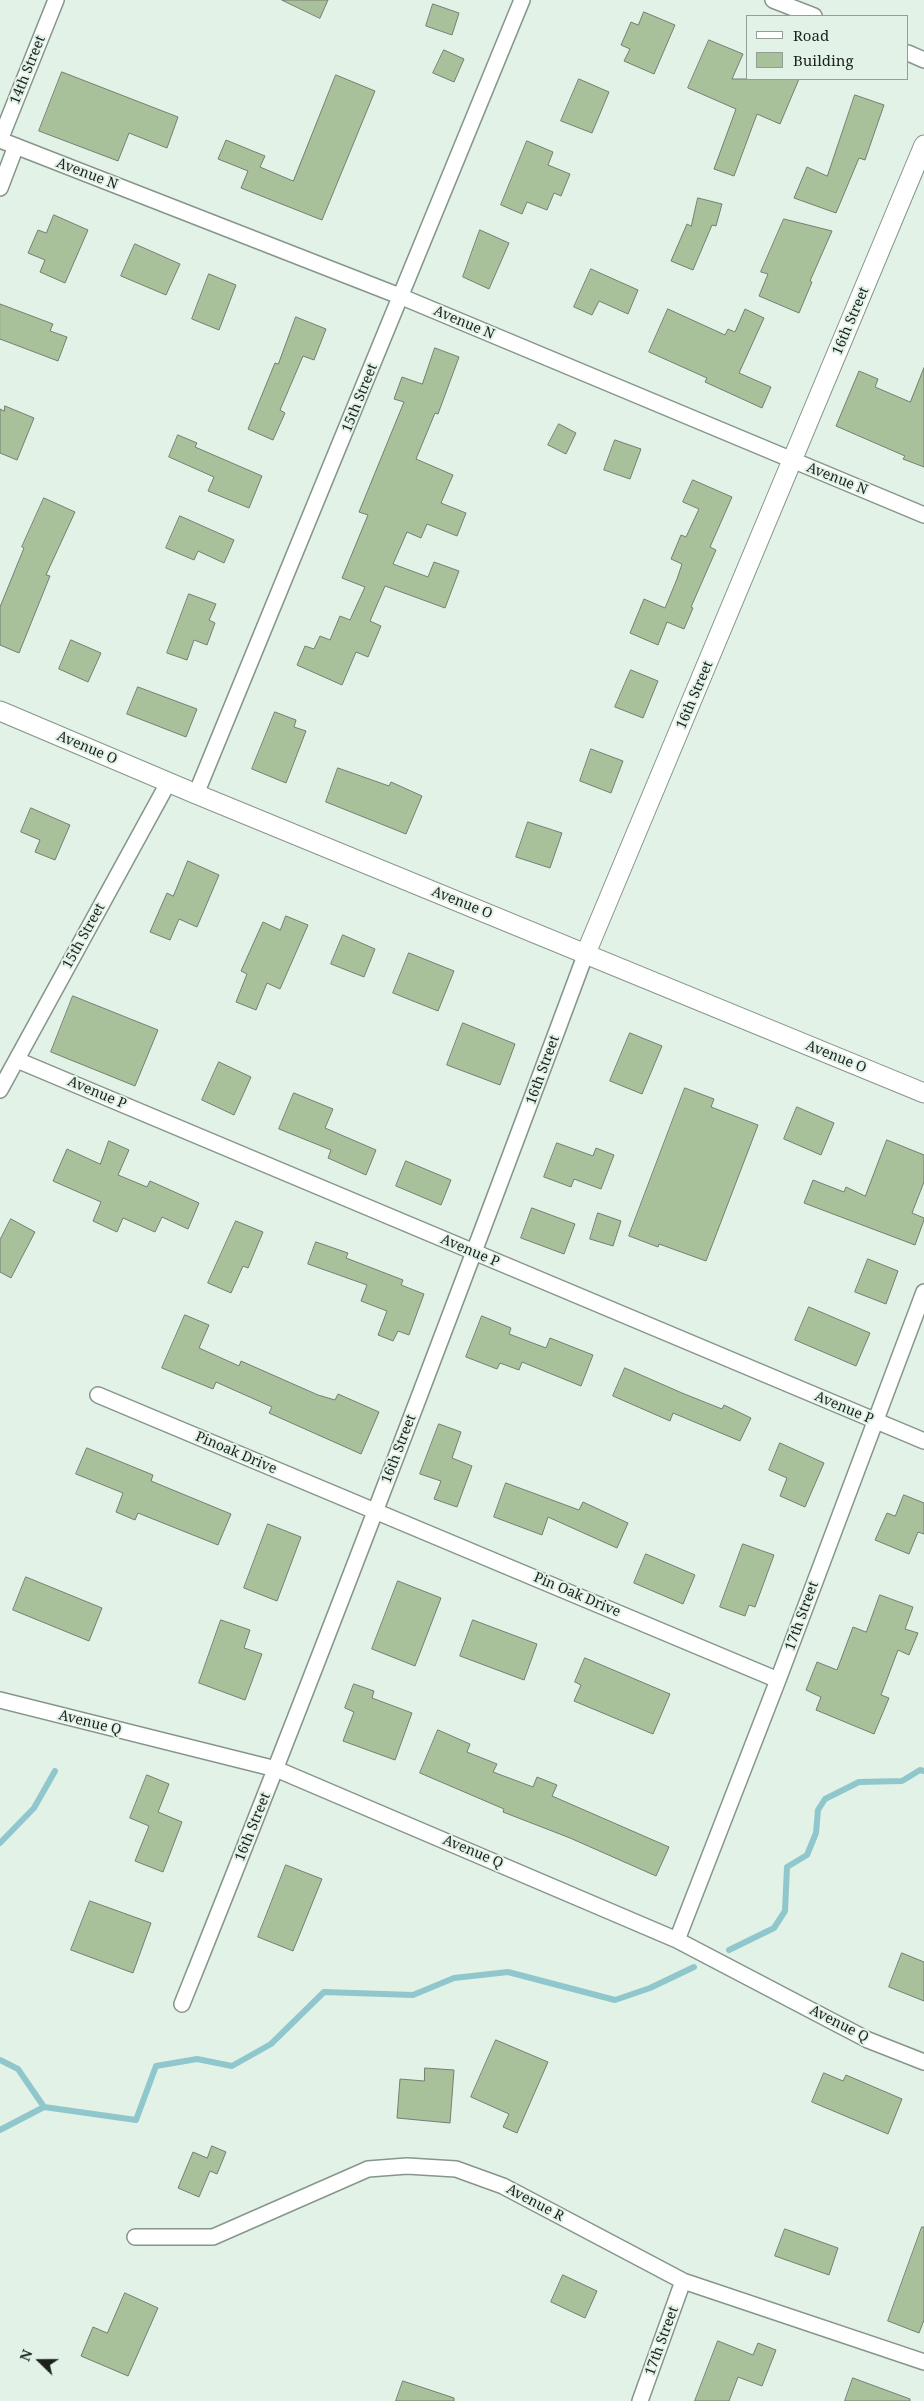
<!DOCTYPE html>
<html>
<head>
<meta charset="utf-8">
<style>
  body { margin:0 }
  #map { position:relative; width:924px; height:2401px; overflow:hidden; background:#e2f2e7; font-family:"Noto Serif",serif }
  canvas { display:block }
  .legend { position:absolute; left:746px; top:15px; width:162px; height:65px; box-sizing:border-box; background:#e2f2e7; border:1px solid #929e96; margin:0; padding:6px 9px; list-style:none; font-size:15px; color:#1b211d }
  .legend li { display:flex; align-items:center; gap:10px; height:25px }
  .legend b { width:25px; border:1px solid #929e96 }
  .north { position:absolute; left:15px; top:2336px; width:50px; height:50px; -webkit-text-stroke:4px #e2f2e7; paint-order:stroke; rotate:292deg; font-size:14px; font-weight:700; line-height:20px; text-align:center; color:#1b211d }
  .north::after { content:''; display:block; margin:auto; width:18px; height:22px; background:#1b211d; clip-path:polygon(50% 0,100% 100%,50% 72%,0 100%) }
</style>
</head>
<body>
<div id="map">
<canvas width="924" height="2401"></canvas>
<ul class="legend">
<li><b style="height:6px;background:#fff"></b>Road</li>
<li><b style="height:14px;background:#a9c19b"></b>Building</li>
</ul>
<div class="north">N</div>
</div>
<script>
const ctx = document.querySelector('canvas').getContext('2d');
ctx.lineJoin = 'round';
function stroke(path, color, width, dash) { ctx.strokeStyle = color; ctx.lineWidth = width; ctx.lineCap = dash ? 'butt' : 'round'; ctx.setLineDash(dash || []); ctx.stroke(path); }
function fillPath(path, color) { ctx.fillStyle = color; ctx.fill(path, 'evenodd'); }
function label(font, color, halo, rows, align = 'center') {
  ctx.font = font + ' "Noto Serif",serif'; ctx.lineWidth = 4; ctx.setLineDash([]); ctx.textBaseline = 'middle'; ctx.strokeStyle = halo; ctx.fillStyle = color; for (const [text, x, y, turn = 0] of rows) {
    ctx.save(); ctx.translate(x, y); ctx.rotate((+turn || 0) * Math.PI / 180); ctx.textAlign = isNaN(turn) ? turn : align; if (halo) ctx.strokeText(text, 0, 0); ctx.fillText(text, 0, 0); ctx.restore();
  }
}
stroke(new Path2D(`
  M0 1843 34 1808 55 1771
  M729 1950 774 1928 785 1911 787 1867 807 1855 816 1833 818 1810 825 1799 859 1782 902 1781 920 1770 924 1771
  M0 2060 18 2069 44 2107 0 2130
  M44 2107 136 2120 156 2066 197 2059 232 2066 271 2044 324 1992 413 1995 454 1978 508 1972 615 2000 650 1988 694 1967`), '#8fc7cc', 6);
const building = new Path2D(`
  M282 0H328L320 18Z
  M433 4 459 13 452 35 426 26Z
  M644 12 675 25 654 74 624 61 630 49 621 45 631 22 638 25Z
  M709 40 743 54 732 79H799L780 124 757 114 734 176 714 169 736 109 688 88Z
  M444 50 464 59 454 82 433 73Z
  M62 72 178 117 167 148 129 133 118 161 39 131Z
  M336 75 375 91 322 220 241 188 248 171 218 159 226 140 265 156 260 167 293 181Z
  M579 79 609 92 592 133 561 121Z
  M855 95 884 105 865 160 859 158 836 213 794 198 807 167 827 176Z
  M527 141 553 152 548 165 570 174 561 196 554 193 547 210 527 202 522 214 501 205Z
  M698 198 722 204 716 226 712 225 693 270 671 261 687 224 691 226Z
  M54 215 88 230 65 283 40 272 45 260 28 253 38 230 46 233Z
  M784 219 832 231 810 281 812 282 799 313 759 296 768 274 761 272Z
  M480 230 509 243 489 289 463 277Z
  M135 244 180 264 166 295 121 276Z
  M591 269 638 290 628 314 599 301 592 315 574 307Z
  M209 274 236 285 219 330 192 319Z
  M0 304 53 324 50 331 67 337 58 361 0 339Z
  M668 309 725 335 728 329 735 332 745 309 764 318 739 373 771 387 762 408 705 382 707 378 649 352Z
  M296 317 326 329 314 360 303 356 280 410 285 413 273 440 248 429 275 363 278 364Z
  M435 348 459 357 438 414 435 413 416 459 453 475 441 503 466 513 457 536 427 524 421 538 407 532 393 564 428 577 434 562 459 571 445 608 385 586 370 621 381 626 368 657 356 652 342 685 297 665 305 646 314 649 320 636 330 640 340 616 350 620 365 587 342 578 368 515 359 512 404 402 394 399 402 377 422 384Z
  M924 368V467L903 459 905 456 836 426 859 371 878 379 875 387 910 402Z
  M5 406 34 418 17 460 0 453V409L4 411Z
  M559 424 576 433 566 454 548 445Z
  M178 435 197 443 195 447 262 476 249 508 208 491 214 477 169 457Z
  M615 440 641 449 630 479 604 470Z
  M693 480 732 497 710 547 716 550 691 607 693 608 684 629 667 622 658 645 630 633 644 599 665 608 677 579 682 564 671 559 681 535 686 537 699 509 683 502Z
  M44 498 75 512 46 575 50 576 19 653 0 645V607L24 548 22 547Z
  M180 516 234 540 224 563 198 551 194 560 166 548Z
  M189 594 216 604 209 620 215 623 207 645 194 640 187 660 167 653Z
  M71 640 101 653 88 682 59 669Z
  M631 670 658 681 643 718 615 707Z
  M138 687 197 709 186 737 127 714Z
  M275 712 296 720 294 727 306 731 286 783 252 769Z
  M591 749 623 761 611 793 580 781Z
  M338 768 389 786 391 782 422 796 406 834 326 802Z
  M31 808 70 825 55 860 35 852 40 840 21 832Z
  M528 822 562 833 550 868 516 857Z
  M188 861 219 875 197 927 179 919 170 940 150 932 167 893 173 896Z
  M286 916 308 925 280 989 267 983 256 1010 236 1002 247 974 241 971 263 922 280 930Z
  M343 935 375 949 364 977 331 964Z
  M409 953 454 971 438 1011 393 993Z
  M73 996 158 1030 135 1086 51 1052Z
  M463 1023 515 1044 500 1085 447 1065Z
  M630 1033 662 1046 642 1094 610 1081Z
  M219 1062 251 1077 234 1115 202 1100Z
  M685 1088 714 1099 711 1107 758 1125 706 1261 659 1244 658 1247 629 1236Z
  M294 1093 333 1109 325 1128 376 1150 366 1175 328 1158 331 1150 279 1129Z
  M797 1107 834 1123 821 1155 784 1139Z
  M887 1140 924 1155V1182L912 1213 924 1218V1220L915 1245 804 1203 813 1180 844 1192 846 1187 865 1196Z
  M109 1141 129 1150 118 1175 147 1187 150 1181 199 1203 188 1229 162 1217 155 1232 123 1218 117 1232 93 1221 101 1202 53 1181 67 1149 100 1164Z
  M557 1143 593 1156 596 1148 614 1155 601 1189 574 1179 571 1187 544 1177Z
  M406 1161 451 1180 441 1205 396 1186Z
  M532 1208 575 1224 564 1254 521 1238Z
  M598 1213 621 1221 613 1246 590 1239Z
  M11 1219 35 1232 11 1278 0 1272V1240Z
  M236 1221 263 1232 248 1268 243 1266 231 1293 208 1283Z
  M316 1242 348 1253 346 1258 403 1280 401 1285 424 1294 409 1335 398 1331 393 1341 378 1335 387 1311 361 1301 367 1285 308 1264Z
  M868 1259 898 1271 886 1304 855 1292Z
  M809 1307 870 1333 856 1366 795 1340Z
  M185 1315 209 1325 199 1348 239 1366 241 1361 318 1395 335 1400 338 1394 379 1412 361 1454 269 1413 272 1407 216 1382 213 1389 162 1368Z
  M482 1316 511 1328 509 1334 546 1348 550 1338 593 1355 581 1386 522 1362 519 1370 500 1363 497 1369 466 1357Z
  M625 1368 682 1393 722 1409 724 1405 751 1418 740 1441 673 1413 670 1421 613 1396Z
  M439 1424 461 1432 452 1458 472 1466 457 1507 434 1499 441 1481 420 1474Z
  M780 1443 824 1463 805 1507 780 1496 787 1478 769 1470Z
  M87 1448 153 1475 151 1481 231 1514 218 1545 138 1513 135 1520 116 1512 123 1493 76 1474Z
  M506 1483 579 1510 583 1502 628 1523 617 1548 548 1517 542 1535 494 1517Z
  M904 1495 924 1503V1534L918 1532 909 1554 875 1540 887 1513 895 1516Z
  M268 1524 301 1537 277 1601 244 1588Z
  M743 1544 774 1555 755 1607 749 1605 745 1616 720 1607Z
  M646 1554 695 1575 683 1604 634 1583Z
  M26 1577 102 1608 89 1641 13 1610Z
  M398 1581 441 1598 415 1666 372 1649Z
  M880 1595 913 1607 905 1629 918 1633 909 1655 898 1650 881 1695 889 1698 874 1734 816 1710 821 1697 806 1690 817 1662 837 1670 853 1627 866 1632Z
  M221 1620 250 1630 244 1648 262 1654 245 1700 199 1683Z
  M473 1620 537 1644 524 1680 460 1656Z
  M585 1658 670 1694 653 1734 574 1701 581 1685 575 1682Z
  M354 1684 374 1691 372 1698 412 1713 395 1760 343 1741 354 1712 345 1708Z
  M438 1730 470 1744 467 1752 497 1764 493 1772 533 1787 537 1777 557 1785 552 1796 669 1847 656 1876 570 1838 503 1812 504 1809 420 1773Z
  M147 1775 169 1784 158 1812 182 1822 163 1872 135 1861 149 1826 130 1818Z
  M286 1865 322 1879 293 1951 258 1937Z
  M90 1901 151 1923 133 1973 71 1950Z
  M902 1953 924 1962V2001L889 1987Z
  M496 2040 548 2062 517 2133 503 2127 509 2114 471 2097Z
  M425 2068 454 2070 450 2123 397 2118 400 2079 424 2081Z
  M824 2073 843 2081 846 2075 902 2099 888 2134 812 2102Z
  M212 2146 226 2152 217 2174 210 2171 199 2197 178 2188 193 2152 207 2158Z
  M922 2227H924V2320L919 2333 888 2321Z
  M785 2229 838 2248 829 2275 775 2256Z
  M563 2275 597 2291 585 2318 551 2302Z
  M125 2293 158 2308 128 2376 81 2356 93 2327 107 2333Z
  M718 2341 753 2355 758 2343 776 2350 762 2386 738 2377 729 2401H695Z
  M853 2378 910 2399V2401H845Z
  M403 2381 454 2398V2401H396Z`);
fillPath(building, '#a9c19b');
stroke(building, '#767e71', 1);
const minor = new Path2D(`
  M773 0 814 16
  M908 53 924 60
  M0 140 402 297 924 515
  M0 140 56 0
  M0 188 16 146
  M196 794 522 0
  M17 1060 924 1441
  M0 1090 168 783
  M98 1395 778 1680
  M0 1700 276 1769 677 1940 868 2040 924 2062
  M677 1940 778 1680 924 1292
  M182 2004C322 1656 455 1305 586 953
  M135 2237H213L368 2169 407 2166 456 2169 503 2186 683 2281 924 2362
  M640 2401 683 2281`);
const tertiary = new Path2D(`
  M0 711 196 794 924 1093
  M586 953 924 145`);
stroke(minor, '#87958b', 18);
stroke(tertiary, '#87958b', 21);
stroke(minor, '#fff', 15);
stroke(tertiary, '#fff', 19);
label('14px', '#1b211d', '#e2f2e7', [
  ["14th Street",28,70,-68],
  ["Avenue N",87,174,21],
  ["16th Street",851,321,-67],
  ["Avenue N",464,323,23],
  ["15th Street",360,398,-68],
  ["Avenue N",837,479,22],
  ["16th Street",695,695,-67],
  ["Avenue O",87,748,23],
  ["Avenue O",462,903,22],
  ["15th Street",84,936,-61],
  ["Avenue O",836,1057,22],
  ["16th Street",543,1070,-70],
  ["Avenue P",97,1093,23],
  ["Avenue P",470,1251,23],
  ["Avenue P",844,1408,23],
  ["16th Street",399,1449,-69],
  ["Pinoak Drive",236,1453,23],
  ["Pin Oak Drive",577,1595,23],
  ["17th Street",802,1616,-70],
  ["Avenue Q",90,1723,14],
  ["16th Street",253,1827,-68],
  ["Avenue Q",473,1852,23],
  ["Avenue Q",839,2024,27],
  ["Avenue R",535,2203,28],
  ["17th Street",662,2341,-70]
]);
</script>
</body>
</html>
